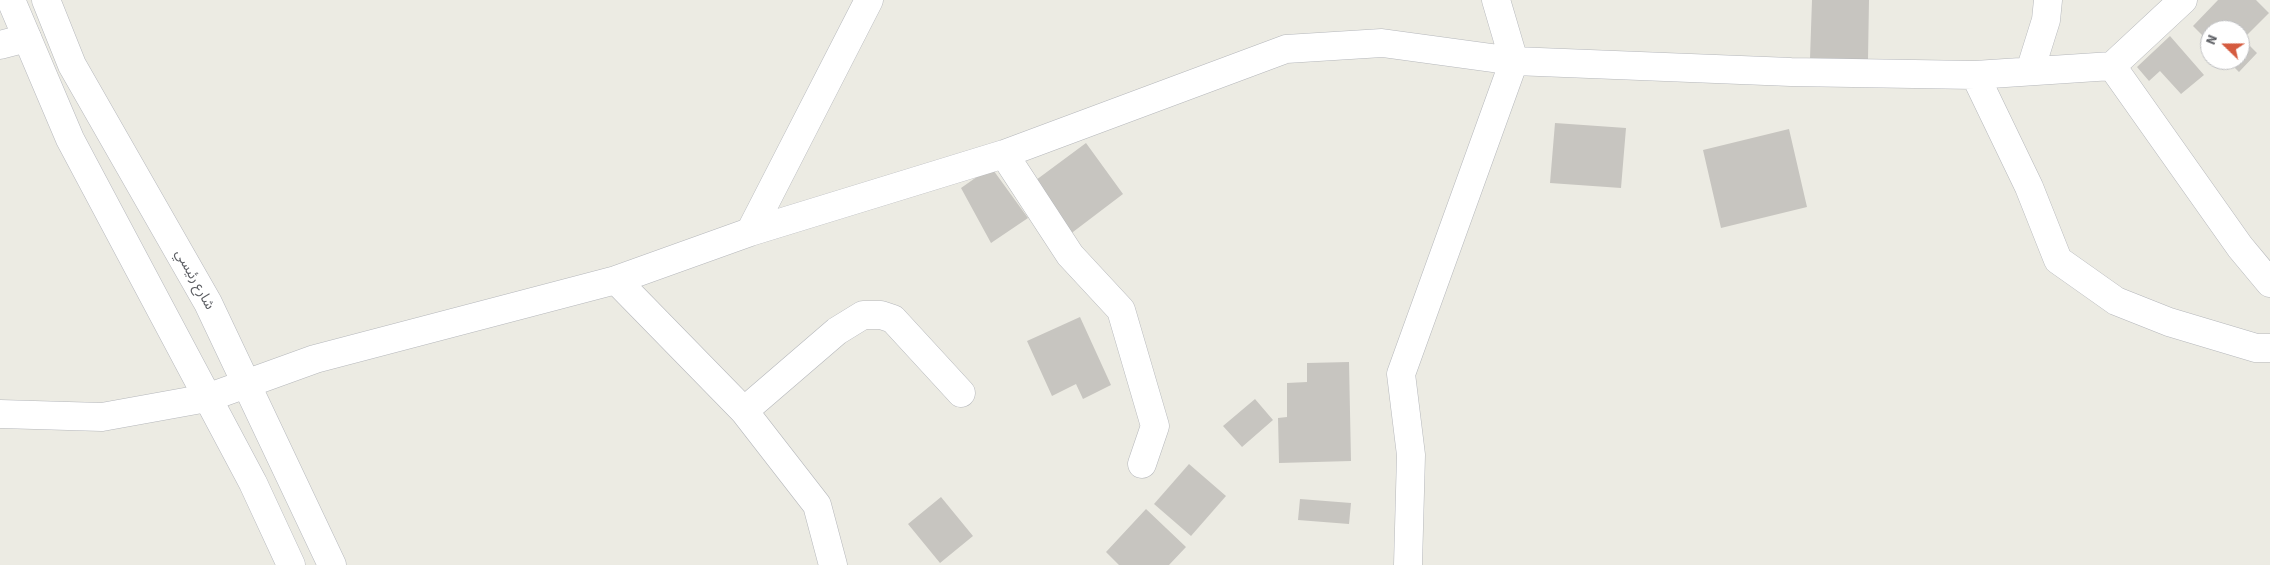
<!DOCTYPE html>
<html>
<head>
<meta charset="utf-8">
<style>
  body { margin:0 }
  #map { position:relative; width:2270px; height:565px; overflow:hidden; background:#ecebe3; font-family:"Source Sans 3",sans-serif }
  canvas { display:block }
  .north { position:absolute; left:2200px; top:20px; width:50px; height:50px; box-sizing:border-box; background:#fff; border:1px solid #bdbec0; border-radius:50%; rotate:292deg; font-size:14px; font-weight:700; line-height:20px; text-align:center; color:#5b5d62 }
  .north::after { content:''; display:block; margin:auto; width:18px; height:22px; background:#d55b3f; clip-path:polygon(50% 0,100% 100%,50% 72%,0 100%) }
</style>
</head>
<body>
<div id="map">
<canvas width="2270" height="565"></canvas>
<div class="north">N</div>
</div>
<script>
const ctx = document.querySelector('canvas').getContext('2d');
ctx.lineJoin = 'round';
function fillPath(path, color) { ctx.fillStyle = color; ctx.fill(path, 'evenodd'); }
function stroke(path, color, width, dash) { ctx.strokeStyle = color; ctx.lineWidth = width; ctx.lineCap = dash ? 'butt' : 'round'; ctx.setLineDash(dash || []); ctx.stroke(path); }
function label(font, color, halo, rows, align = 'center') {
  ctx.font = font + ' "Source Sans 3","Noto Sans Arabic",sans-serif'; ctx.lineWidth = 5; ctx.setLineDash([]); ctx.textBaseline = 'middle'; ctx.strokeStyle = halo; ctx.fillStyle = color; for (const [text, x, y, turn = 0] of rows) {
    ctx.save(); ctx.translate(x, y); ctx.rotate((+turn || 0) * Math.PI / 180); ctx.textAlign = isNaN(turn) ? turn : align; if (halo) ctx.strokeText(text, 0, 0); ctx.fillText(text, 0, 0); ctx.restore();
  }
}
fillPath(new Path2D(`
  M1812 0H1869L1868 59H1810Z
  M2218 0H2256L2269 13 2243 39 2257 53 2239 72 2227 60H2240V30H2210V43L2193 26Z
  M2170 36 2204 75 2181 94 2160 71 2149 81 2137 67Z
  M1555 123 1626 128 1621 188 1550 183Z
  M1789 129 1807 207 1721 228 1703 150Z
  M1086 143 1123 194 1069 235 1032 183Z
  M991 167 1028 218 991 243 961 188Z
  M1080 317 1111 385 1083 399 1076 384 1052 396 1027 341Z
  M1349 362 1351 461 1279 463 1278 418 1287 417V383L1307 382V363Z
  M1255 399 1273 420 1242 447 1223 426Z
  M1189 464 1226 496 1191 536 1154 504Z
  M941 497 973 536 940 563 908 524Z
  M1300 499 1351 503 1349 524 1298 520Z
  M1146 509 1186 547 1169 565H1119L1106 552Z`), '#c7c5c0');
const minor = new Path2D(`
  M0 45 27 38
  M2112 66 2240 247 2270 283
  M2030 71 2046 20 2048 0
  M1975 75 2029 187 2058 260 2116 301 2169 322 2256 348H2270
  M1004 154 1070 255 1121 310 1155 426 1142 464
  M750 232 869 0
  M616 280 744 411 817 505 833 565
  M744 411 837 331 863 315H881L893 319 961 393
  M0 414 102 417 207 398 315 359 616 280 750 232 1004 154 1286 49 1382 43 1514 61 1791 72 1975 75 2112 66 2183 0
  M1408 565 1411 455 1401 374 1514 61 1496 0`);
const secondary = new Path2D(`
  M11 0 70 139 253 483 291 565
  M46 0 72 65 208 303 332 565`);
stroke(minor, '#b5b7bb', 29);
stroke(secondary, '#b6b8bd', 29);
stroke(minor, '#fff', 28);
stroke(secondary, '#fff', 28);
label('14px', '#5b5d62', '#fff', [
  ["شارع رئيسي",194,280,61]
]);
</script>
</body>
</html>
